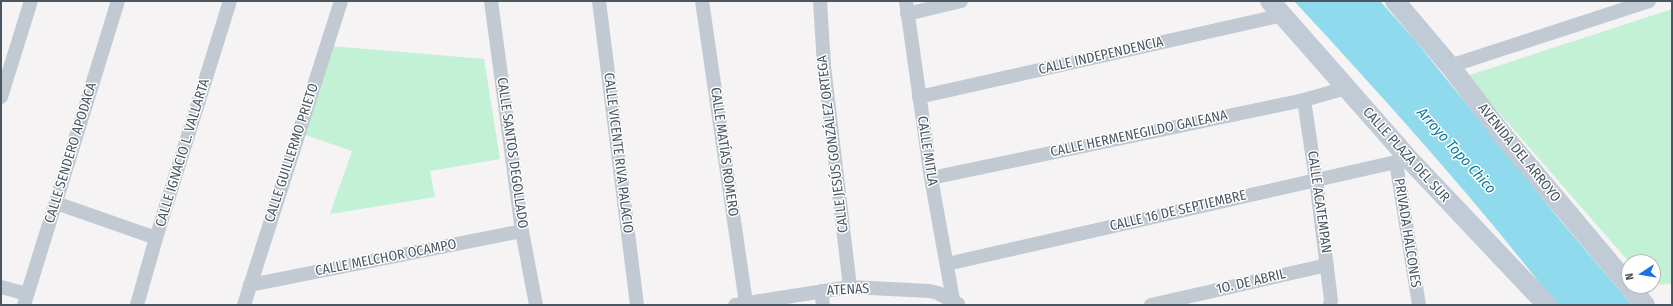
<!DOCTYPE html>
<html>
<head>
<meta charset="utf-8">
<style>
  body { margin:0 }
  #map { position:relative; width:1673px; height:306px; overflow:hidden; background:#f5f3f3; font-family:"Fira Sans Condensed",sans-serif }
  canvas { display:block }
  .frame { position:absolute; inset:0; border:2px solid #4a5661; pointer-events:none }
  .north { position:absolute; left:1621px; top:254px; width:40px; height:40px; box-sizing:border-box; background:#fff; border:1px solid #b7bbc0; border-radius:50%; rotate:258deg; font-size:11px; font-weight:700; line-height:16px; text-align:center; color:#4a5661 }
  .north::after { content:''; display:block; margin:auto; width:14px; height:18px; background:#1a73e8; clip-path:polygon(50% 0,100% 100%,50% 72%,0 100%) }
</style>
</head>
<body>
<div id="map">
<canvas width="1673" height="306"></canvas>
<div class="frame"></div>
<div class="north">N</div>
</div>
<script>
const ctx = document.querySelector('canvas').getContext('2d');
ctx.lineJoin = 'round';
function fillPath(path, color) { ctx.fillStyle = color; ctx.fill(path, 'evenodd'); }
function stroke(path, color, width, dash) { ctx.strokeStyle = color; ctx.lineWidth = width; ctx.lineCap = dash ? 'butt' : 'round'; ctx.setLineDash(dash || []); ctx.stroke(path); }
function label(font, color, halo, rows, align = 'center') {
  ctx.font = font + ' "Fira Sans Condensed",sans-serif'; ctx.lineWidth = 3; ctx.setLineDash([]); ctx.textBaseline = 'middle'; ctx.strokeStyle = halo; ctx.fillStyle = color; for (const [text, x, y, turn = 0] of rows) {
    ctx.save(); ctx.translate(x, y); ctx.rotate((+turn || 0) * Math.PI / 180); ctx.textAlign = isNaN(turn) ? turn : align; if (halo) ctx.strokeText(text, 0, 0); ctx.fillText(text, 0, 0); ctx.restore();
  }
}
fillPath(new Path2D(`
  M1672 9V284L1653 285V262H1629L1467 76Z
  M331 46 484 59 500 159 430 171 435 197 330 214 352 151 305 135Z`), '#c3f1d5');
fillPath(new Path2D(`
  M1294 1H1380L1414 39 1560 220 1632 305H1557C1475 199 1385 99 1294 1Z`), '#90daee');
stroke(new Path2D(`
  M491 1 522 231 536 305
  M599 1 637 305
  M702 1 746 303
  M820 1 824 66 850 287
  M906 1 931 178 953 300
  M907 14 961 1
  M1450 66 1649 1
  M1 97 31 1
  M919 97 1283 15
  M1304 100 1316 180 1331 300 1330 305
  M1396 162 1419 305
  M931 178 1304 100 1346 88
  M56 203 156 238
  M947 264 1409 159
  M250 285 522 231
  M1 287 27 294
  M821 291 823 305
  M24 305 118 1
  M137 305 156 238 230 1
  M244 305 341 1
  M735 305 850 287 929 291 938 293 958 304
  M1151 305 1327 265`), '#c1cad2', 14);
stroke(new Path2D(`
  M1270 1 1409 159 1547 305
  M1395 1 1450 66 1505 138 1645 305`), '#c1cbd6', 20);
label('14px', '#4a5661', '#fff', [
  ["CALLE INDEPENDENCIA",1101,56,-13],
  ["CALLE HERMENEGILDO GALEANA",1139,134,-12],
  ["CALLE JESÚS GONZÁLEZ ORTEGA",833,144,-97],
  ["CALLE MITLA",927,151,81],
  ["CALLE MATÍAS ROMERO",724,152,82],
  ["CALLE SENDERO APODACA",71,153,-73],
  ["CALLE IGNACIO L. VALLARTA",183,153,-73],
  ["CALLE GUILLERMO PRIETO",292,153,-72],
  ["CALLE SANTOS DEGOLLADO",512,153,82],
  ["CALLE VICENTE RIVA PALACIO",618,153,83],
  ["AVENIDA DEL ARROYO",1519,153,51],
  ["CALLE PLAZA DEL SUR",1406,155,48],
  ["CALLE ACATEMPAN",1319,202,82],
  ["CALLE 16 DE SEPTIEMBRE",1178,211,-13],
  ["PRIVADA HALCONES",1407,233,81],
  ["CALLE MELCHOR OCAMPO",386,258,-11],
  ["1O. DE ABRIL",1251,282,-13],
  ["ATENAS",848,290,-3]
]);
label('italic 15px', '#0c7c9b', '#fff', [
  ["Arroyo Topo Chico",1456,151,48]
]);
</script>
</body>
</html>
